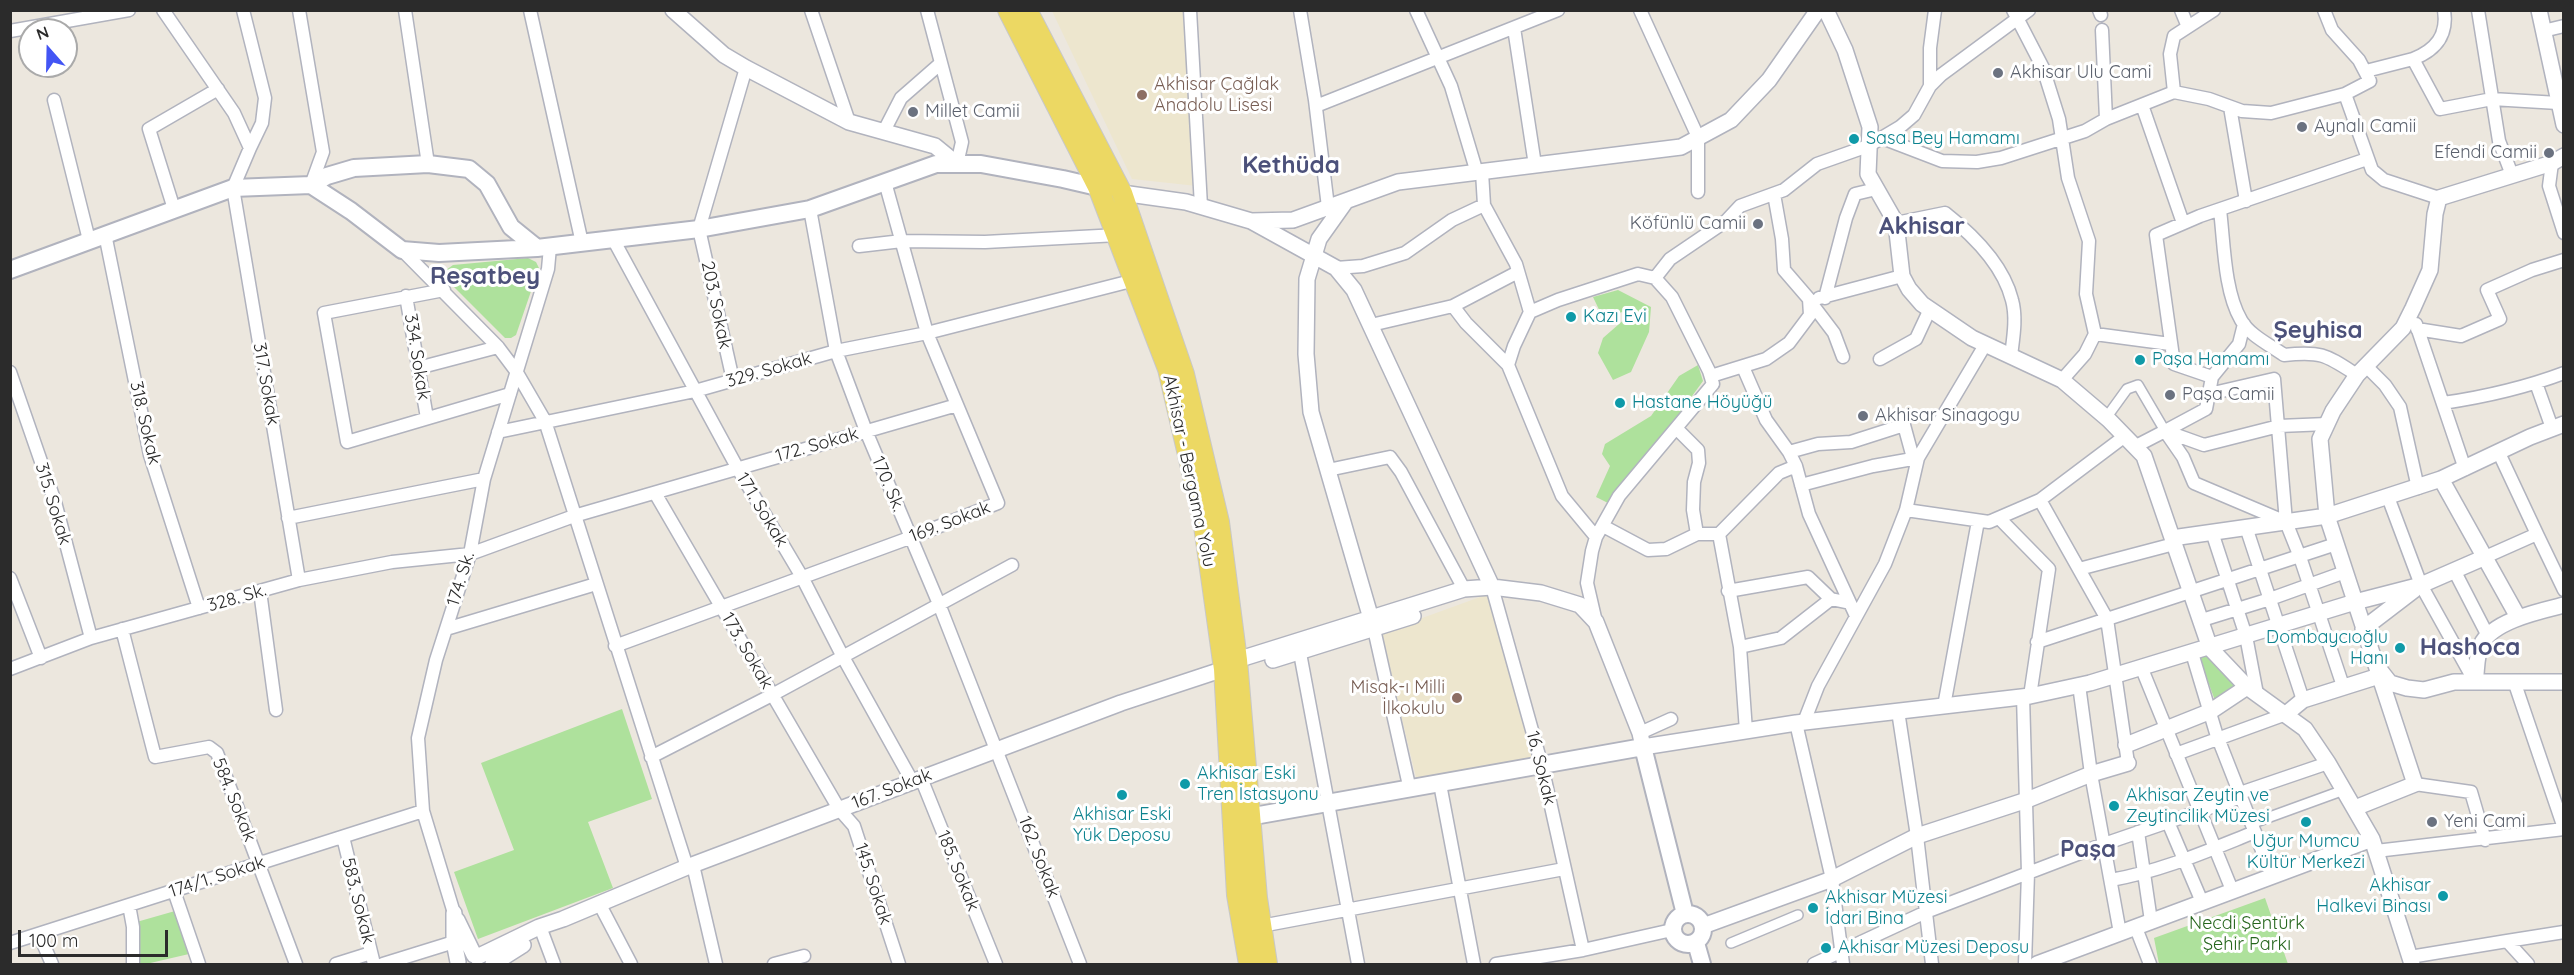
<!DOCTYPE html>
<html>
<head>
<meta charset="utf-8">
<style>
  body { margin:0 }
  #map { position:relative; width:2574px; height:975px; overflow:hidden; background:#ece7de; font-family:Quicksand,sans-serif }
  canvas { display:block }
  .frame { position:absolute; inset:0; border:12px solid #2b2b2b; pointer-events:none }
  .north { position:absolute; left:18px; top:18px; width:60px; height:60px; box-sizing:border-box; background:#fff; border:2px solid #aaa; border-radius:50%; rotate:340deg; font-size:16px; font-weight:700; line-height:24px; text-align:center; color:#2b2b2b }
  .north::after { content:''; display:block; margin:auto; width:21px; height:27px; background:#4355f4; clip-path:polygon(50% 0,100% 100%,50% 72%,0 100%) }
  .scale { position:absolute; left:18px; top:930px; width:150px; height:27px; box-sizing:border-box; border:3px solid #2b2b2b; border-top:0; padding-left:8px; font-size:18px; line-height:21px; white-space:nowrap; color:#2b2b2b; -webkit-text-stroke:4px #fff; paint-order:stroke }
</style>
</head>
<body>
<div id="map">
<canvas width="2574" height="975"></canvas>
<div class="frame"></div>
<div class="north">N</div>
<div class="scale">100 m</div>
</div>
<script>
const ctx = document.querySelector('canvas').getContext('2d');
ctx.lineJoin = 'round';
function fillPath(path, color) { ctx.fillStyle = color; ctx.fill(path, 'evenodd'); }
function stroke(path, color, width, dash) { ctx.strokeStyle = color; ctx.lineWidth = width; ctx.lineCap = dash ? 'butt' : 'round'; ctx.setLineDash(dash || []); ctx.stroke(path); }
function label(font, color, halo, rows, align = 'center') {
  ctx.font = font + ' Quicksand,sans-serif'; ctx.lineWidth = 6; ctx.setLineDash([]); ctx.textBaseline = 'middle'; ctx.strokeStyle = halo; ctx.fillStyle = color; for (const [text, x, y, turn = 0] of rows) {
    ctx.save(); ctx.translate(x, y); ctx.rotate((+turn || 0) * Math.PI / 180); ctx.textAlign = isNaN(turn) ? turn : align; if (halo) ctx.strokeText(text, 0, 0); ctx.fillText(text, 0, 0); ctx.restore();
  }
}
fillPath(new Path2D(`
  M1052 11H1186L1197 186 1132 179Z
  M1491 593 1533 763 1417 781 1381 633Z`), '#ede6ce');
fillPath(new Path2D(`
  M528 258 536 262 539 268 516 335 511 338H505L447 280 446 270 453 265Z
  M1618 290 1651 307 1649 332 1631 372 1613 380 1598 353 1603 338 1627 317 1622 312 1604 320 1593 297Z
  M1698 365 1703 381 1653 450 1608 503 1596 497 1610 466 1602 454 1605 444 1651 416 1679 376Z
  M2210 655 2241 687 2216 703 2199 658Z
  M622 709 652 799 588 822 613 888 478 939 454 872 514 850 481 763Z
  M2265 898 2288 964H2159L2154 938Z
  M175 911 189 954 146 964H136L133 923Z`), '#aee19c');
const pedestrian = new Path2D(`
  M2106 418 2127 389 2138 385 2165 431
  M2256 822 2344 790
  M1731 943 1798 915`);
const minor = new Path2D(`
  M163 10 234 113 250 148 233 188 299 580
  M243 10 265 98 262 123 250 148
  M299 10 323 152 311 185
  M405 10 428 164
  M530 10 582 243
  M811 10 849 122
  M927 10 962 142 957 164
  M1190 10 1201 206
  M1300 10 1315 100 1328 207
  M1416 10 1451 86 1477 173
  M1640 10 1698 137V192
  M2013 10 2043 68 2059 119 2068 178 2089 241 2086 294 2095 334 2085 354 2062 380
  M2099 10 2101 15
  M2181 10 2188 27
  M2478 10 2499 141 2512 175
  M1514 28 1535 165
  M2102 30 2106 119
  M10 31 129 10
  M2543 31 2564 26
  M2413 59C2436 50 2448 35 2444 10
  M2366 71 2413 59 2440 109 2492 99 2558 103
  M1930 86V48L1935 10
  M2174 92 2170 54 2174 36 2214 10
  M2345 94 2372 170 2384 180 2439 198
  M54 100 89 240
  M2142 105 2183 223
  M1316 106 1558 10
  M2230 107 2246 201
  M884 131 901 98 941 63
  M1882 138 1942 161 1977 162 2001 158 2085 131 2106 119 2174 92 2209 99 2242 111 2271 113 2345 94 2370 81 2359 60 2332 30 2324 10
  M2552 163 2549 186 2564 233
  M1482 172 1484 205 1516 264 1530 312
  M174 209 149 129 218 89
  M810 209 836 351 866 431 939 604 1080 964
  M2220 210C2224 242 2224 291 2241 320 2249 335 2270 345 2284 355 2322 351 2326 355 2357 375
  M1896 223 1945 213C1973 235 2003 264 2012 300 2017 318 2013 339 2011 356
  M105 234 150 455 199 608
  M613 239 738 469 802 577 843 657 912 781
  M859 246 902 241 985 242 1118 235
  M402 250 498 347 516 371 545 421 687 867
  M1336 268 1363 266 1405 253 1452 220 1484 205
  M1655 278 1670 259 1726 221 1740 206 1784 190 1817 164 1868 146 1900 127 1914 115 1930 86 1941 75 2029 10
  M444 290 324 313 347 442 510 394
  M406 296 427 418
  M1819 298 1902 276
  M1825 298 1846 218 1855 194 1876 189
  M1809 300 1834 333 1843 357
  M1453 306 1466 323 1508 365
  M2416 324 2465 469
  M1371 325 1453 306 1518 272
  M2417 329 2461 336 2500 319 2487 290 2532 270 2564 260
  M2095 334 2170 344
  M1880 359 1916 339 1930 309
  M2366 366 2385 385 2400 407 2418 488
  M1743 367 1766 420 1789 452 1796 466 1809 514 1856 616
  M418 368 498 347
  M10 372 55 502 91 638
  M1711 376 1766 359 1789 343 1810 315 1809 299 1784 270 1782 239 1774 194
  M2212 377 2239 344 2244 324
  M733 380 699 229 746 68
  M2536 383 2552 428
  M2209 394 2274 379 2286 522 2300 557 2343 686
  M2443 403C2484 397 2524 388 2564 373
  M1677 429 1698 450 1699 463 1694 482 1693 510 1697 534
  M498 432 695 391 836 351 927 333 1135 280
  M2136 446 2165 431 2204 445 2279 426 2327 424
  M1789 452 1818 444 1851 442 1904 425 1913 458
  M1328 470 1390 457 1401 472 1464 589
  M1801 485 1873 466 1918 458
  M655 493 839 809 854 826 899 964
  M2388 497 2421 585 2475 682
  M2040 500 2107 619 2128 763
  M1906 510 1989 522 2040 500 2125 436
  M288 518 484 479
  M1999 518 2049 569 2030 696
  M2286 522 2194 483 2183 457 2165 431 2206 409 2212 377 2174 364 2156 235 2200 216 2367 159
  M1603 526 1648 550 1666 549 1697 534H1719L1779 473 1796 466
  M2246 527 2303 700
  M2212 532 2246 636 2257 694
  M1719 534 1740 647 1746 731
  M2537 534 2564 590
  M2483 558 2537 534 2499 453
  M2079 569 2174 544
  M2455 572 2488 636
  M10 578 41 658
  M1492 587 1542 766 1583 950
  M260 591 276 710
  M1728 591 1808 577 1831 599 1850 603
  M2202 620 2270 599 2345 572
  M1596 622 1587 583 1592 551 1596 537 1619 496 1713 384 1709 371 1672 297 1655 278 1638 274 1558 300 1530 312 1514 346 1508 365 1562 496 1596 537
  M122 629 155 757 209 747 217 753 296 964
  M446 629 596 584
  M1374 629 1410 790
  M2037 642 2336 544
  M615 646 912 537 998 503 927 333 885 182
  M1740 647 1781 638 1831 599
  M1300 653 1358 964
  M2192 653 2216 733 2272 876
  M10 669 91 638 299 580 392 562 470 554 574 516 957 405
  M2142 669 2232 890
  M2514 681 2564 828
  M2079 685 2091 774 2120 933
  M2023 696 2028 873 2025 964
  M1944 706 1978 521
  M1898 711 1917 836 1932 964
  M1804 722 1818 686 1885 564 1906 510 1918 458 1985 345
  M1796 723 1832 879 1843 964
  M1640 733 1671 719
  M2176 754 2286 714
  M651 757 772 695 1012 565
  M921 778 996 964
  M1440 784 1474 964
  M2415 784 2471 792 2485 840
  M2240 793 2328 763
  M2168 822 2202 902
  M2138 832 2151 921
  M343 837 374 964
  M2376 851 2564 829
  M693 865 716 964
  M2111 880C2162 871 2207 851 2255 832
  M174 891 199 964
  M599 903 631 964
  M129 905 133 927V964
  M454 913 423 811 418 738 436 660 470 554 484 479 548 269 550 247
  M1261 926 1564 869
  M2136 928 2150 964
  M542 932 554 964
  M39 934 52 964
  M10 943 423 811
  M2410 957 2507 941
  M336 964 371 953
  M383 964 454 942
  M774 964 804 956
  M1496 964 1583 950 1672 930
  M1814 964 1926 912 2104 844 2241 797
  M2528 964 2507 941 2564 932`);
const tertiary = new Path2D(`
  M673 10 724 55 746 68 849 122 935 146 957 164
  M1826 10 1845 50 1870 127 1868 174 1896 223 1902 276 1909 289 1922 304 1972 338 2062 380 2109 420 2144 456 2210 648 2247 687 2305 729 2328 763 2372 839 2412 964
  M2539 10 2564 125
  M1122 193 1186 202 1251 221 1336 268 1354 290 1492 587
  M1346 201 1319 239 1307 279 1306 354 1311 412 1374 629
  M1251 221 1293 220 1398 182 1681 147 1731 120 1769 80 1818 10
  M2441 479 2518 617
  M2172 538 2327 516 2441 479 2530 437 2564 424
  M2363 629 2414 590
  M1273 660 1413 616
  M2379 669 2390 683 2407 688 2424 690 2454 682H2475C2477 671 2476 656 2481 645 2492 621 2540 611 2564 605
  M2475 682H2564
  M2286 714 2303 700 2379 676
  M2126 745 2211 711 2247 687
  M2355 808 2415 784 2327 516 2320 439 2333 411 2357 375 2403 328 2413 308 2430 270 2435 214 2439 198 2552 163 2564 156
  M454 913V942L458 962
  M457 920 474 955
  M1703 926 1832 879 1917 836 2027 800 2091 774 2128 763
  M477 957 539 927 563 919 687 867 1121 703 1224 669 1237 660 1464 589 1492 587 1541 593 1580 605 1596 622 1640 733 1643 747 1796 723 2030 696 2090 683 2355 602 2421 585 2483 558
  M493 964 523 945
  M2037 964 2372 839`);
const secondary = new Path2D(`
  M311 185 351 211 402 250 439 253 537 248 699 229 810 209 936 164H981L1063 179 1106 189
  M10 270 233 188 311 185 327 176 354 168 428 164 469 169 487 184 511 227 537 248
  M1237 819 1643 747 1685 914
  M1673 929a15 15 0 1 1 30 0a15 15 0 1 1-30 0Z
  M1696 943 1702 964`);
const primary = new Path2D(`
  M1008 10 1098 187 1168 369 1203 519 1224 669 1237 895 1249 964
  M1027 10 1122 193 1184 374 1219 522 1237 660 1257 898 1267 964`);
stroke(pedestrian, '#b1b3be', 12);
stroke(minor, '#b1b3be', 15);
stroke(tertiary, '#b1b3be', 18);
stroke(secondary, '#b1b3be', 20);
stroke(primary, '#c8c8c8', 22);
stroke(pedestrian, '#fff', 9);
stroke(minor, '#fff', 12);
stroke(tertiary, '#fff', 15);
stroke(secondary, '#fff', 16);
stroke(primary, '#ecd863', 20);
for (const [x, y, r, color] of [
  [1998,73,6,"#6b7280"],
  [1142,95,6,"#8d6e63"],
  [913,112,6,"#6b7280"],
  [2302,127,6,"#6b7280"],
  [1854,139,6,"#0f9aa8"],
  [2549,153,6,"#6b7280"],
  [1758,224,6,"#6b7280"],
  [1571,317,6,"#0f9aa8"],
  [2140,360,6,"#0f9aa8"],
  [2170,395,6,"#6b7280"],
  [1620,403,6,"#0f9aa8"],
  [1863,416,6,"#6b7280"],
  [2400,648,6,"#0f9aa8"],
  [1457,698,6,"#8d6e63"],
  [1185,784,6,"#0f9aa8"],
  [1122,795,6,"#0f9aa8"],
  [2114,806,6,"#0f9aa8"],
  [2306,822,6,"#0f9aa8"],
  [2432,822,6,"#6b7280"],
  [2443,896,6,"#0f9aa8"],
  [1813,908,6,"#0f9aa8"],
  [1826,948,6,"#0f9aa8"]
]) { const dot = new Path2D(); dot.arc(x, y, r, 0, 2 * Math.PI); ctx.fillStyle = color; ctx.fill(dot); stroke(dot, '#fff', 2); }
label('18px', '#5b616d', '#fff', [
  ["Akhisar Ulu Cami",2010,73],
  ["Millet Camii",925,112],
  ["Aynalı Camii",2314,127],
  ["Efendi Camii",2537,153,"right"],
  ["Köfünlü Camii",1746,224,"right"],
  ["Paşa Camii",2182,395],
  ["Akhisar Sinagogu",1875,416],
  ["Yeni Cami",2444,822]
], 'left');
label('18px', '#785e54', '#fff', [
  ["Akhisar Çağlak",1154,85],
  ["Anadolu Lisesi",1154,106],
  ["Misak-ı Milli",1445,688,"right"],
  ["İlkokulu",1445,709,"right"]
], 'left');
label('18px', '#0d838f', '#fff', [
  ["Sasa Bey Hamamı",1866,139],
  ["Kazı Evi",1583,317],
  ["Paşa Hamamı",2152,360],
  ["Hastane Höyüğü",1632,403],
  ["Dombaycıoğlu",2388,638,"right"],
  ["Hanı",2388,659,"right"],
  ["Akhisar Eski",1197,774],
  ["Tren İstasyonu",1197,795],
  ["Akhisar Zeytin ve",2126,796],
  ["Zeytincilik Müzesi",2126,817],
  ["Akhisar Eski",1122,815,"center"],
  ["Yük Deposu",1122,836,"center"],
  ["Uğur Mumcu",2306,842,"center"],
  ["Kültür Merkezi",2306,863,"center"],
  ["Akhisar",2431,886,"right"],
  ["Halkevi Binası",2431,907,"right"],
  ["Akhisar Müzesi",1825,898],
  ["İdari Bina",1825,919],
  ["Akhisar Müzesi Deposu",1838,948]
], 'left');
label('18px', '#2b2b2b', '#fff', [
  ["203. Sokak",716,305,78],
  ["334. Sokak",417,357,81],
  ["329. Sokak",769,370,-16],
  ["317. Sokak",266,384,80],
  ["318. Sokak",145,423,77],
  ["172. Sokak",817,445,-16],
  ["Akhisar - Bergama Yolu",1189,471,78],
  ["170. Sk.",888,484,67],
  ["315. Sokak",53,504,73],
  ["171. Sokak",762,510,59],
  ["169. Sokak",950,522,-21],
  ["174. Sk.",461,579,-73],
  ["328. Sk.",237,598,-16],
  ["173. Sokak",747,651,60],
  ["16. Sokak",1541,768,76],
  ["167. Sokak",892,789,-21],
  ["584. Sokak",234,800,68],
  ["162. Sokak",1039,857,69],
  ["185. Sokak",958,871,68],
  ["174/1. Sokak",217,877,-18],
  ["145. Sokak",873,884,72],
  ["583. Sokak",358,901,76]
]);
label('18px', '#26661d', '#fff', [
  ["Necdi Şentürk",2247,924],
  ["Şehir Parkı",2247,945]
]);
label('bold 24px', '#4c517a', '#fff', [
  ["Kethüda",1291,166],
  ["Akhisar",1922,227],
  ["Reşatbey",485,277],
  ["Şeyhisa",2318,331],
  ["Hashoca",2470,648],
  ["Paşa",2088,850]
]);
</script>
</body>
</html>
